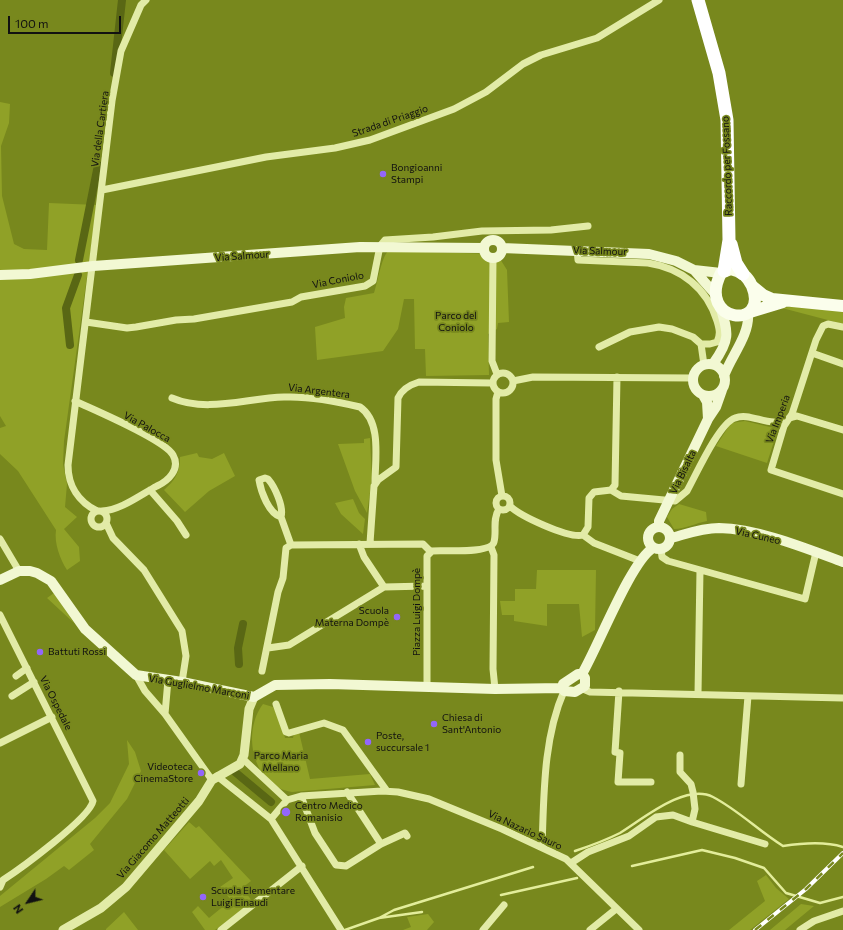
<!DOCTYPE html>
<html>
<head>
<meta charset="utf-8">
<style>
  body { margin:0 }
  #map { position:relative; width:843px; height:930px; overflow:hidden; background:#78881d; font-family:Commissioner,sans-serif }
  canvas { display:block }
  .north { position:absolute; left:8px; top:882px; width:40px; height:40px; -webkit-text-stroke:3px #78881d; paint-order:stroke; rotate:235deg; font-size:11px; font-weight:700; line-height:16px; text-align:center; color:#111 }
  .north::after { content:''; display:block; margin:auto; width:14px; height:18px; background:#111; clip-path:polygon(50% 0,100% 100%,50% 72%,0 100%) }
  .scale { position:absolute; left:8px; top:16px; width:113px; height:18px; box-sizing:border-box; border:2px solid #111; border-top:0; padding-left:5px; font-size:12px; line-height:14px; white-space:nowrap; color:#111; -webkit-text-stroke:3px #78881d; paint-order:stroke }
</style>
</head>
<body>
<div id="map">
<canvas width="843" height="930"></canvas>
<div class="north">N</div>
<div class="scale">100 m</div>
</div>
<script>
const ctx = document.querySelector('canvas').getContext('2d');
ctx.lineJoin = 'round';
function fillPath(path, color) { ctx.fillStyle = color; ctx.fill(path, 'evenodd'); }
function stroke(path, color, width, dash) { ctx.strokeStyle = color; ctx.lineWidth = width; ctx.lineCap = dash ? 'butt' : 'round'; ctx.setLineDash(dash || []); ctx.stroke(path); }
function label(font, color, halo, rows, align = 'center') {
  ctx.font = font + ' Commissioner,sans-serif'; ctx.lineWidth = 3.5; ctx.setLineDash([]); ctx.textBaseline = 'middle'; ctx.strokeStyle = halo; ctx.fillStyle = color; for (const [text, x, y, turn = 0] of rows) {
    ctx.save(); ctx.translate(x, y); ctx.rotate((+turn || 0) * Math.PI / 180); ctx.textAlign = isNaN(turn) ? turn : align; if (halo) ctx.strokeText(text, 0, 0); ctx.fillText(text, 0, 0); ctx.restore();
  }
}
fillPath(new Path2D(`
  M0 102 10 104 9 123 1 146 2 196 14 244 24 249 47 250 49 203 97 205 64 441 63 464 67 484 65 507 77 517 64 529 79 547 80 561 67 570C60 559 54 543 56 530L18 471 0 454V428L6 426 0 416Z
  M388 251 497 254 507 270 509 322 498 323 497 329 488 334 489 375 426 376 425 349H415L414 299H404L398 329 383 351 317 360 315 327 345 318 344 307 346 298 374 293C378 281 381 259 388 251Z
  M796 306 843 310V324L782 308Z
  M745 421 778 429 767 463 716 446 731 423Z
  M370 438 372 478 367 513 355 491 338 444 364 443V439Z
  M197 453 199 457 212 459 224 453 235 476 209 491 185 512 164 490C175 480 180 473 180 457Z
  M353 499 359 513 365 519 363 534 341 514 335 503Z
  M679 504 706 512 707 521C696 523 685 529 674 529L667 517 672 509Z
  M537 570H596L595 630 582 637 579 604H547V626L514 621V615H502L500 601H515V589H536Z
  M54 593 74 623 47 598Z
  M263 704 273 707 282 725 285 738H293L294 734 299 732 310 779 370 774 375 785 292 792C253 786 241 733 263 704Z
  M127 740 135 752 141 771 127 799 90 844 94 850 69 870 64 866 46 879 0 907V896L95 818 110 803 129 764Z
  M189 822 196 828 199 826 251 881 242 888 253 902 215 930H205L192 912 198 906 209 918 231 900 220 887 233 878 221 860 214 866 210 861 190 879 164 850Z
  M766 875 776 888 789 899 750 930H729L765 901 757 881Z
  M801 904 814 906 785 930H770Z
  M124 912 138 930H106V929Z
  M428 914 434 922 427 930H403L411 927 407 917Z`), '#90a127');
stroke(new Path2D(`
  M575 851C590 846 606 840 620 833 643 819 685 783 713 797 738 810 759 831 783 846 802 843 825 841 843 847
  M632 866 702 850 735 858 764 868 786 893 820 903 843 897
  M501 895 577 878
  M379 918 394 910 533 867
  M345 930 379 918 422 912`), '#e3ed9b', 2.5);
stroke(new Path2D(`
  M114 73 122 0
  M79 260 98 165
  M70 345 66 308 78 275
  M239 664 238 648 243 624
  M235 772 271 802`), '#596714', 8);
stroke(new Path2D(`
  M102 190 266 157 335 148 370 140 454 109 486 92 523 64 541 55 597 38 659 0
  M577 250 578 260 648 263C681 268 707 288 717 321 719 328 721 334 717 342L710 344H701L693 337 672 329 659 327 630 332 599 347
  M493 258 492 361 497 374
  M86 322 127 328 136 327 176 320 194 319 292 302 301 297 365 286 373 281 380 246 385 240 433 237 482 231 551 230 588 226
  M843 327 828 324 823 326 816 340 792 414 784 426 771 470 843 494
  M701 344 704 365
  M812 353 843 364
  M493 383a10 10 0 1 1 20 0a10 10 0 1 1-20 0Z
  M513 381 533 377 693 378
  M498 392 496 399V460L502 496
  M172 398C207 413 247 398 284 397 309 396 336 401 360 407 382 422 375 460 375 483
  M75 401C94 410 164 439 173 455 181 469 168 481 157 486 140 495 121 510 102 511
  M150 490 177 521 186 535
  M611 490 621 496 675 501 687 491C696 475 719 423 735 418 747 413 761 422 774 422 783 423 788 417 797 416L843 430
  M496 503a7 7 0 1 1 14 0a7 7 0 1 1-14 0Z
  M510 506C520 516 569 539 583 535
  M97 511C79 502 68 486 68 465L112 101 121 51 141 5 146 0
  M91 519a8 8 0 1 1 16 0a8 8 0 1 1-16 0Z
  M281 517C284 507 275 487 268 479L265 478 259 480C261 492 269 514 281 517L291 545
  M106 523 113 538 144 570 182 631 186 656 182 682
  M583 535 588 527 589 498 594 492 611 490 615 485 617 377
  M583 535 594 543 640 561
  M0 539 19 571
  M370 543 374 486 378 480 396 467 398 398C402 389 409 385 419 382L492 383
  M359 544 364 557 384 587
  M491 547 494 555 493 669 495 689
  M661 549 662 557 668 561 805 599 816 552
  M0 615 93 801C90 818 20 869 3 880L0 887
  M268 648 289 645 384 587 426 586
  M262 671 278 592 283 578 286 548 291 545 423 544 430 551
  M136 675 145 691 165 714
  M16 676 27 668
  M168 680 165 714 212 780
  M427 687V556L432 551C444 550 491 554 494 542 497 531 492 520 499 509
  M583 689 590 692 843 698
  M619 691 615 752 620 753 618 782H651
  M698 694 700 570
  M12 696 34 682
  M276 704 286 732 289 733 324 723 343 730 387 791
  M0 743 52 717
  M243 759 287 800
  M217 776 271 819 341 930
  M741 784 748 696
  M347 792 381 844 405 833 407 836
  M301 796 315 833 336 865 346 866 381 844
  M271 819 287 800 301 796 382 791 398 792 429 799 502 829 566 859 639 930
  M692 822 765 844
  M542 847C544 796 543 739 564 691
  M571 863 588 852 629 836 656 817 673 815 692 822 695 809 693 792 691 784 680 772V755
  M221 930 302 866
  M483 930 504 905
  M590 930 616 909
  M800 930 814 921 843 911`), '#e2eba7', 7);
stroke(new Path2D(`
  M63 930 101 908 126 887 199 801 212 780 240 764 244 755 249 709 254 697`), '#e2eba7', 9);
stroke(new Path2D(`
  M484 249a9 9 0 1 1 18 0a9 9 0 1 1-18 0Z
  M502 248 649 254 676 261 694 270 721 273
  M694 270 716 295
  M0 275 30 274 93 266 360 247 484 248
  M693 380a16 16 0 1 1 32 0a16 16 0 1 1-32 0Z
  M713 364C730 340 729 334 720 306
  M724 376C731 356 750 335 748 313
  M703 395 707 402 708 419 716 407 722 390
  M659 526V521L708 419
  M648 538a11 11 0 1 1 22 0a11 11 0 1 1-22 0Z
  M671 538C686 534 702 528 719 528 759 529 805 548 843 562
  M0 580 19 571H30L37 573 51 581 85 629 136 675 182 682 254 697 275 685 330 684 495 689 562 688
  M578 674H582L585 678V686L575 692 564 691 562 688 563 684Z
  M582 674C598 647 631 561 653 548`), '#f2f8d3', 10);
stroke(new Path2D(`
  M731 269C741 271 748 277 752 286 770 331 696 323 721 273Z
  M752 286 763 295 772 299 843 306
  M750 312 783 302`), '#fbfeec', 12);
stroke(new Path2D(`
  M698 0 719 73 727 120 729 240 724 271
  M731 244 736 263 743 274`), '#fff', 13);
const rail = new Path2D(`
  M755 930 806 889 843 853`);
stroke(rail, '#fff', 4);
stroke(rail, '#78881d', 2.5, [8]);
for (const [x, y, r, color] of [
  [383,174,4,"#9366fb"],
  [397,617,4,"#9366fb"],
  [40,652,4,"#9366fb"],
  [434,724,4,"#9366fb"],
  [368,742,4,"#9366fb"],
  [201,773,4,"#9366fb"],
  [286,812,5,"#9366fb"],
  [203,897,4,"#9366fb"]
]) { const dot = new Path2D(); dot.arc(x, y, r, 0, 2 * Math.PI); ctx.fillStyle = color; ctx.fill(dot); stroke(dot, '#78881d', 1.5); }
label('10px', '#111', '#78881d', [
  ["Strada di Priaggio",390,121,-19],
  ["Via della Cartiera",100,129,-82],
  ["Raccordo per Fossano",727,166,-92],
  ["Via Salmour",600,251,2],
  ["Via Salmour",242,256,-4],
  ["Via Coniolo",338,280,-11],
  ["Via Argentera",319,391,7],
  ["Via Imperia",778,419,-69],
  ["Via Palocca",147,427,29],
  ["Via Bisalta",683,472,-64],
  ["Via Cuneo",758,536,13],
  ["Piazza Luigi Dompè",417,612,-90],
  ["Via Guglielmo Marconi",199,687,10],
  ["Via Ospedale",56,703,63],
  ["Via Nazario Sauro",525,830,25],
  ["Via Giacomo Matteotti",153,838,-49]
]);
label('10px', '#111', '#78881d', [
  ["Bongioanni",391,168],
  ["Stampi",391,180],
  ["Scuola",389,611,"right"],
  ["Materna Dompè",389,623,"right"],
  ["Battuti Rossi",48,652],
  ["Chiesa di",442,718],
  ["Sant'Antonio",442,730],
  ["Poste,",376,736],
  ["succursale 1",376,748],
  ["Videoteca",193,767,"right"],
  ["CinemaStore",193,779,"right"],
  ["Centro Medico",295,806],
  ["Romanisio",295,818],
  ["Scuola Elementare",211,891],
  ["Luigi Einaudi",211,903]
], 'left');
label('10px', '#111', '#78881d', [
  ["Parco del",456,316],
  ["Coniolo",456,328],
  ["Parco Maria",281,756],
  ["Mellano",281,768]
]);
</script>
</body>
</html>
